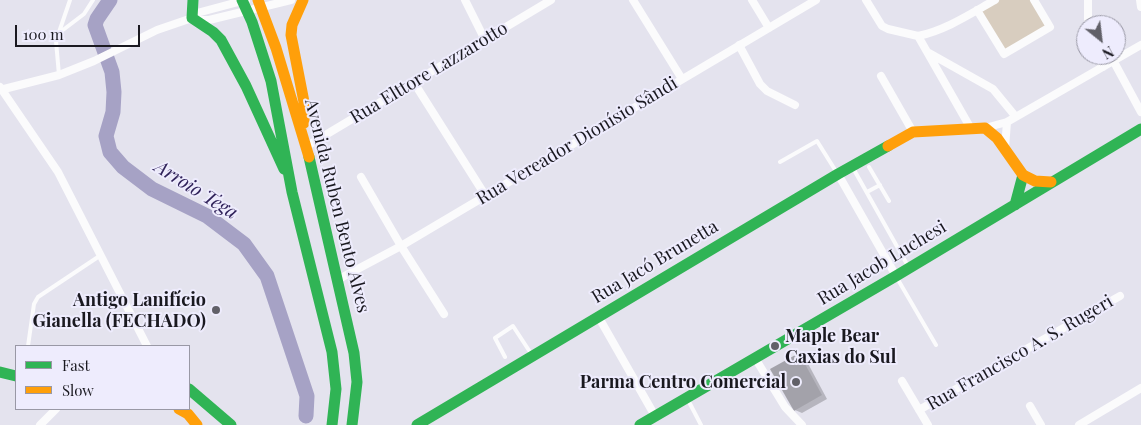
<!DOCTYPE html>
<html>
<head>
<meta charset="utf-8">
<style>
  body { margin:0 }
  #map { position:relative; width:1141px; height:425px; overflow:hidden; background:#e4e3ee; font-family:"Playfair Display",serif }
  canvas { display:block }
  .legend { position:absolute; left:15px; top:345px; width:175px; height:65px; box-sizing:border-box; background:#eeecfd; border:1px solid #9998a5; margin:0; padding:6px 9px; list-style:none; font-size:15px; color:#1a1920 }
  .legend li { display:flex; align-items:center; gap:10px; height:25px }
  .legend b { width:25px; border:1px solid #9998a5 }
  .north { position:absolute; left:1076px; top:15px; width:50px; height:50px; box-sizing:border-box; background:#eeecfd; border:1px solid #9998a5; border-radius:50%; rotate:151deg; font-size:14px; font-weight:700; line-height:20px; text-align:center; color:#1a1920 }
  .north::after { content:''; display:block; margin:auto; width:18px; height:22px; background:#616068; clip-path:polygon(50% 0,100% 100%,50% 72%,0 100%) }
  .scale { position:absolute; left:15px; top:25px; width:125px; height:22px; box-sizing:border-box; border:2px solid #1a1920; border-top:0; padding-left:6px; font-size:15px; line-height:18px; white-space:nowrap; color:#1a1920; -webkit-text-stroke:4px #eeecfd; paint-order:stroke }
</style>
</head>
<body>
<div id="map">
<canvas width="1141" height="425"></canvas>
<ul class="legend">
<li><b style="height:6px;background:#30b455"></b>Fast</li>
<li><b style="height:6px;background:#ff9f0a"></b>Slow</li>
</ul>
<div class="north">N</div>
<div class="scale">100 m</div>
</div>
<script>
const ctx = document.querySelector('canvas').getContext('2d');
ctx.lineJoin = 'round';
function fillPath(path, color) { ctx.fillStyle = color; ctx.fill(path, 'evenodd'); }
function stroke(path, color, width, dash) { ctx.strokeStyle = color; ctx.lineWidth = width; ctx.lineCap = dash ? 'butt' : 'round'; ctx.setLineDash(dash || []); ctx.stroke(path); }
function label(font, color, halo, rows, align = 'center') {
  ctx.font = font + ' "Playfair Display",serif'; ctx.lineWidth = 4; ctx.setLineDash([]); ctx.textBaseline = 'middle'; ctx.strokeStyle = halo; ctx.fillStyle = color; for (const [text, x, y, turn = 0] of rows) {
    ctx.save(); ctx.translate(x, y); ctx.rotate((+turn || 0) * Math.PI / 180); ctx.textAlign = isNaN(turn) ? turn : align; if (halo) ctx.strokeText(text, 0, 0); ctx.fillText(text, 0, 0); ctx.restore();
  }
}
fillPath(new Path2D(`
  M995 0H1034L1050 27 1004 54 977 10Z`), '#d8cdbf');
fillPath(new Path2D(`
  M799 354 805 358 827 399 802 413 795 410Z`), '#0003');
stroke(new Path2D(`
  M110 0 97 19 95 25 112 72 114 92 113 112 106 136 110 152 123 167 152 189 207 216 244 244 267 276 307 396 306 416`), '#a6a2c5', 15);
fillPath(new Path2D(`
  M799 353 822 395 794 411 770 369Z`), '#a3a2aa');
stroke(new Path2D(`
  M59 33 84 14 93 0
  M59 75 56 41 70 0
  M780 162 817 141 837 173
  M869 167 889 201
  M853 168 908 266
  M867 192 880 185
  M897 278 936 345
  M28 346 34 304 38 297 101 255
  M505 357 495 338 513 326 532 355
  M687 398 701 425`), '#fbfbfc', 4);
stroke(new Path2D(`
  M465 0 485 40
  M633 0 682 79
  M752 0 769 28
  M866 0 882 26 888 29 918 36 970 127
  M1140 0 1141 7
  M977 10 1004 54 1050 27 1034 0
  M198 20H209L291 0
  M1088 25V0
  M918 36C946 30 970 14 995 0
  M739 45 760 84 767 91 795 105
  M929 53 993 89 1016 117
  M1096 55 1103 67
  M1114 62 1141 112
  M881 76 913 132
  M413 81 485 195
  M0 87 58 172 147 346
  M0 90 59 75 94 61 157 30 192 18 197 13 246 0
  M985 128 1007 122 1141 45
  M307 146 551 0
  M1005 148 1007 122
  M838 174 896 276
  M361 177 401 246 444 314
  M337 280 401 246 816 0
  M598 316 655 416
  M755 358 785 407 802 425
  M902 381 928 425
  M1030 406 1041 425
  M919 410 1120 296
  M40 425 56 409
  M1079 425 1141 388`), '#fbfbfc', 8);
stroke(new Path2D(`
  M193 0 192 18 213 32 221 40 246 86 284 169
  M242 0 252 22 271 81 292 192 332 352 336 389 332 425
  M309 157 354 353 357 382 352 425
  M1015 205 1023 175
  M0 372 16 376
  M189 389 231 425
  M417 425 838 174 888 146
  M640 425 896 276 1141 129`), '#30b455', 11);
stroke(new Path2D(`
  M258 0 276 48 309 157
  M303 0 292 25 291 35 304 102V123
  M888 146 913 132 985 128 997 138 1023 175 1035 181 1051 182
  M179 409 188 414 197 425`), '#ff9f0a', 11);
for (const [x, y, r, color] of [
  [216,310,5,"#616068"],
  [775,346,5,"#616068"],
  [796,382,5,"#616068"]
]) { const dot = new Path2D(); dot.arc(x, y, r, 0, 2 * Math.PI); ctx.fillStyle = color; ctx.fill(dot); stroke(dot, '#eeecfd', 2); }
label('18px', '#1a1920', '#eeecfd', [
  ["Rua Elttore Lazzarotto",429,73,-31],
  ["Rua Vereador Dionísio Sândi",577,141,-31],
  ["Avenida Ruben Bento Alves",337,206,76],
  ["Rua Jacó Brunetta",655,262,-31],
  ["Rua Jacob Luchesi",882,263,-31],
  ["Rua Francisco A. S. Rugeri",1020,353,-30]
]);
label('bold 18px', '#1a1920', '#eeecfd', [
  ["Antigo Lanifício",206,300],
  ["Gianella (FECHADO)",206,321],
  ["Maple Bear",785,336,"left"],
  ["Caxias do Sul",785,357,"left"],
  ["Parma Centro Comercial",786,382]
], 'right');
label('italic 19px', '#31235b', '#eeecfd', [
  ["Arroio Tega",196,190,32]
]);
</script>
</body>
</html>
